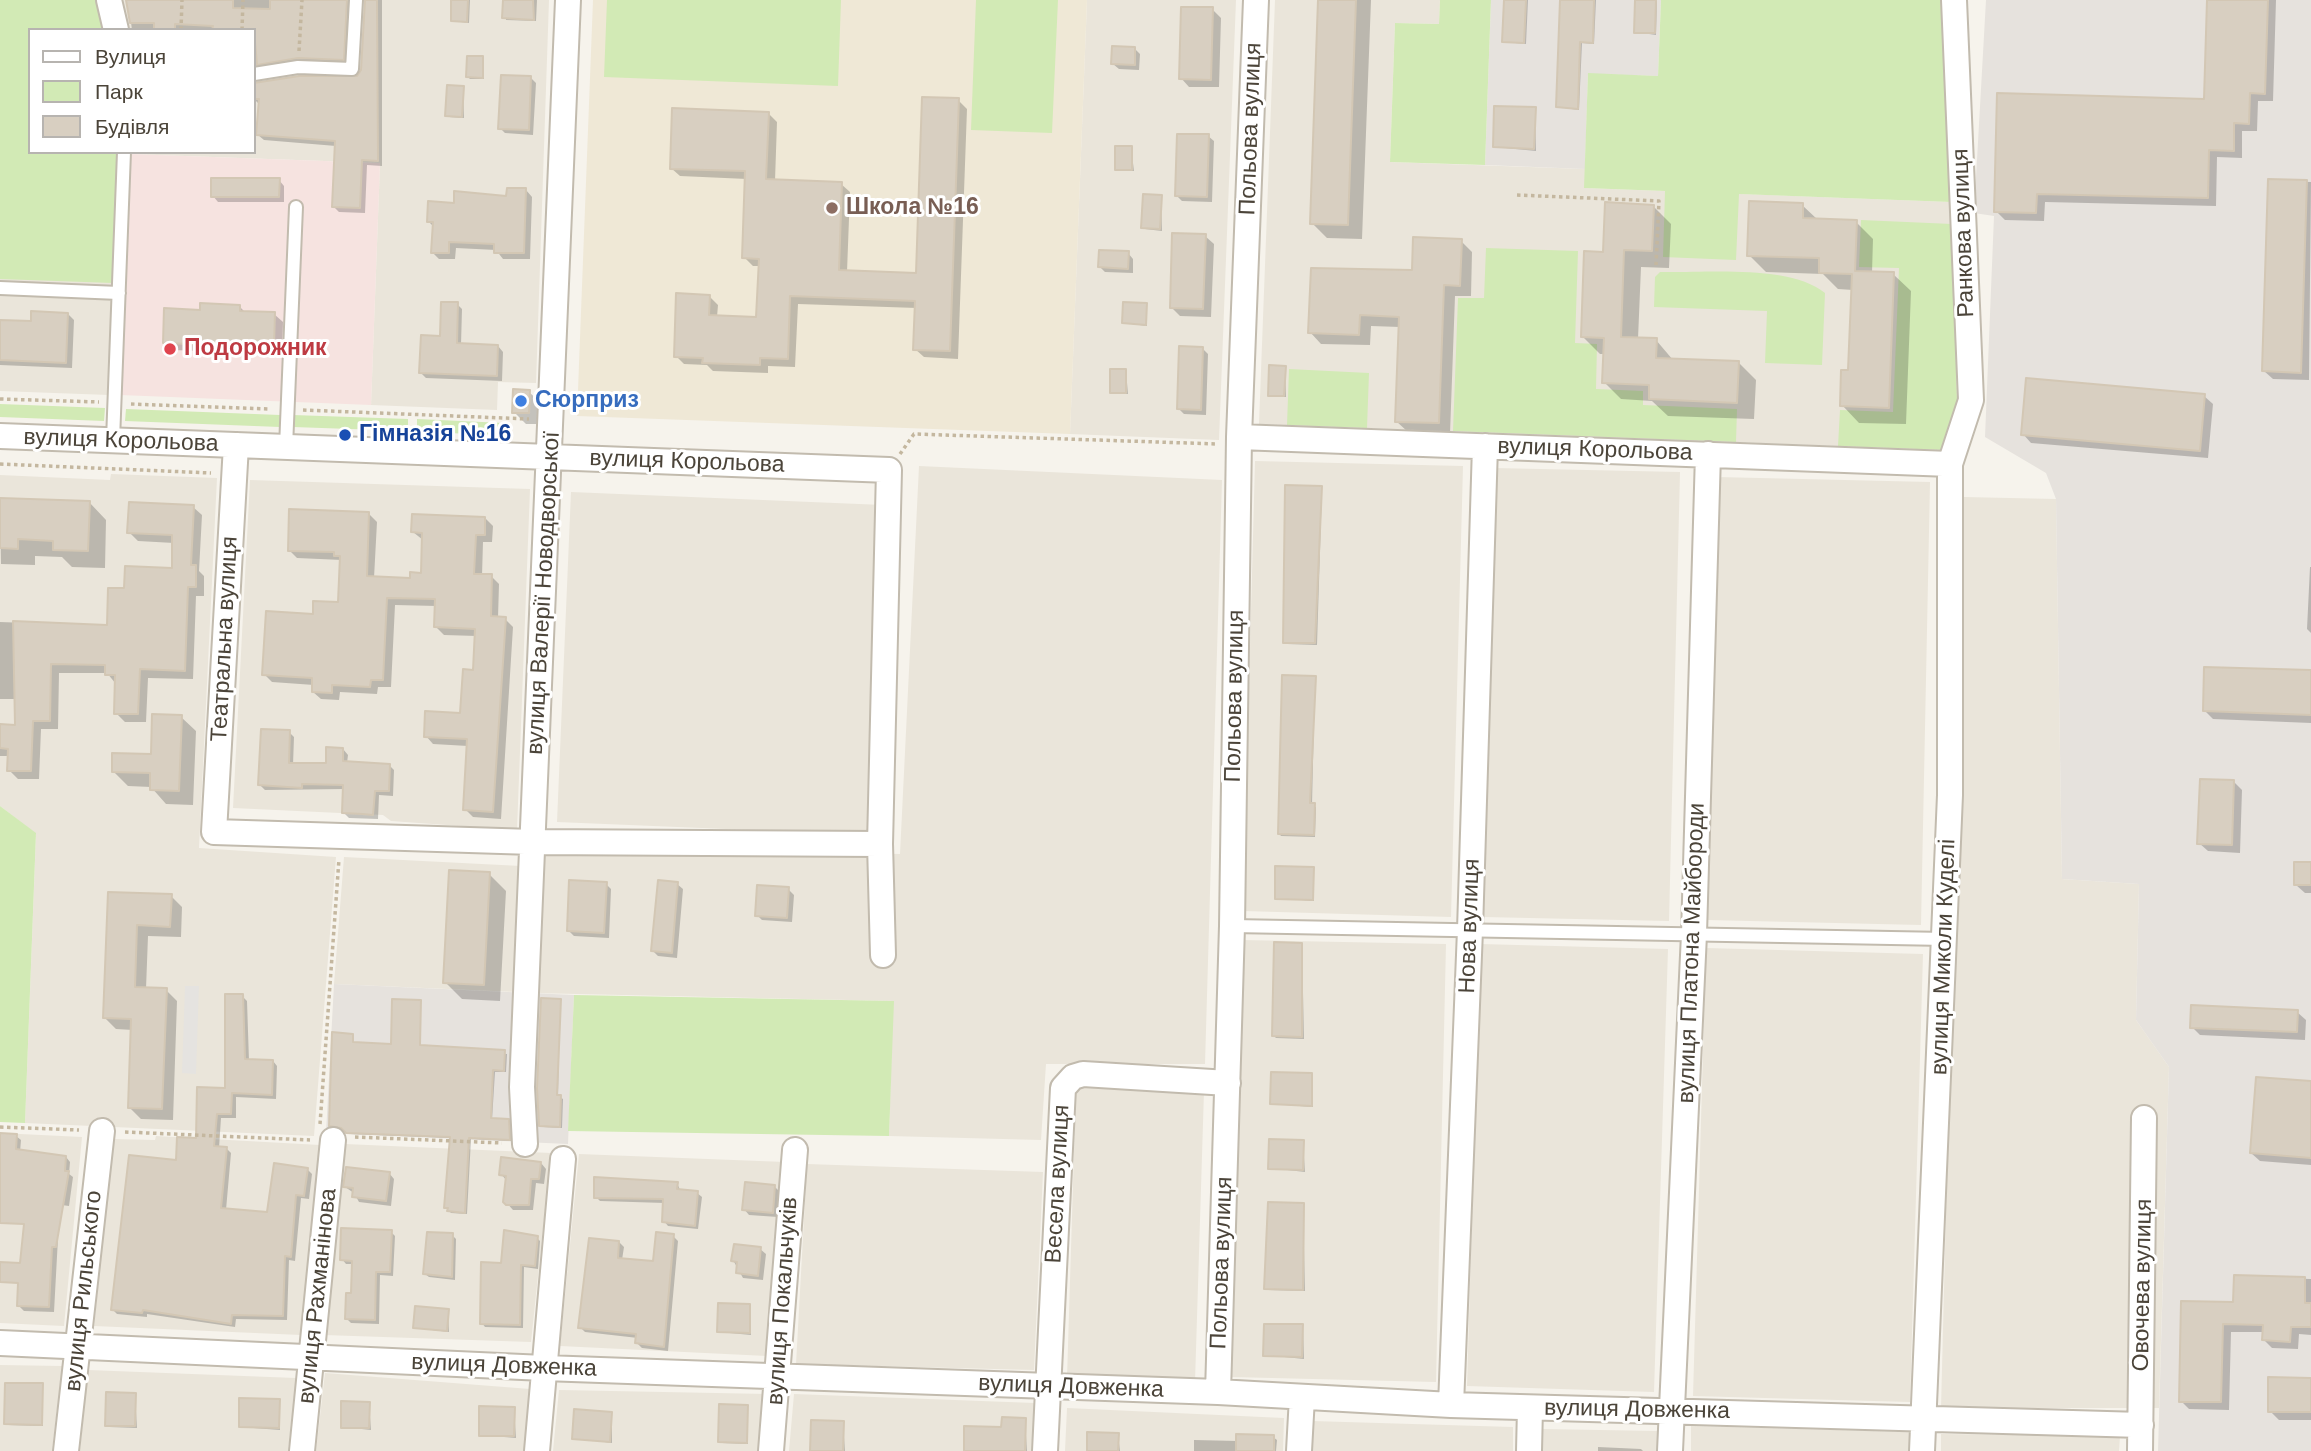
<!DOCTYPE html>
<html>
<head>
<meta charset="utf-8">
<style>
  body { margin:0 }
  #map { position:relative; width:2311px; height:1451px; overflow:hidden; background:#f6f3ec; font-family:Arial,sans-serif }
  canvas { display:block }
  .legend { position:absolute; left:28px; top:28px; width:228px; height:126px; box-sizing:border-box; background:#fff; border:2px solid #b7b4b0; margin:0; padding:9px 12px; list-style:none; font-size:21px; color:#4b4439 }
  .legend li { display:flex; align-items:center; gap:14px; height:35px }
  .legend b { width:35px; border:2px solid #b7b4b0 }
</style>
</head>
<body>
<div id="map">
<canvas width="2311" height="1451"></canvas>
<ul class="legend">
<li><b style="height:9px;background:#fff"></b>Вулиця</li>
<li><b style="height:19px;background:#d2eab5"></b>Парк</li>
<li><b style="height:19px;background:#d8cfc1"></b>Будівля</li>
</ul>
</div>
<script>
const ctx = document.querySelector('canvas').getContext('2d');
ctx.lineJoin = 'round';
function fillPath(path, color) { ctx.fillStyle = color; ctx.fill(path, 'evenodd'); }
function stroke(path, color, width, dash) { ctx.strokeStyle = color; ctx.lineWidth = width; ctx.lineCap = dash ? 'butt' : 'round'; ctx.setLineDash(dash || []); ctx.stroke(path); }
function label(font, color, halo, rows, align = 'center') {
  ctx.font = font + ' Arial,sans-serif'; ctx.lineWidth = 6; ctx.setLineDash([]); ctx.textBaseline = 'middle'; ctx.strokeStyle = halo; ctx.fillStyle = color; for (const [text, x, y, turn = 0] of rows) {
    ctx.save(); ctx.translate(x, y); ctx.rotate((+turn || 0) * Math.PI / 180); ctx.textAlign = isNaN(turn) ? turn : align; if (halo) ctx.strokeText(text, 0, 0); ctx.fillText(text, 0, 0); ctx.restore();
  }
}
fillPath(new Path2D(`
  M0 0 30 30V152H118L109 395 0 391Z
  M114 0H549L536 383 498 382 497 410 371 405 380 163 129 154 254 152V30H121Z
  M1087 0H1236L1219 440 1070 434Z
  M1275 0H1440L1439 24 1395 23 1390 162 1585 169V188L1951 202 1957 400 1944 450 1259 424Z
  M1255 461 1463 466 1451 917 1243 911Z
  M919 466 1222 480 1205 1064H1046L1041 1140 889 1136 893 1001 532 993 538 846 900 854Z
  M1494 468 1680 472 1669 921 1483 917Z
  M111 474 217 478 199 848 336 857 314 1136 25 1123 36 834 0 806V475L110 480Z
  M1717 477 1930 482 1921 925 1707 920Z
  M250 480 530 489 517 830 391 821 383 815 233 808Z
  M571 492 883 505 870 835 557 822Z
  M1964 497 2056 499 2062 879 2139 884 2136 1020 2169 1067 2159 1408H1941Z
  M344 857 521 866 516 992 334 984Z
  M1241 940 1446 944 1436 1382 1231 1377Z
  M1480 944 1668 949 1654 1392 1467 1386Z
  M1706 948 1923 954 1910 1402 1693 1396Z
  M1076 1087 1204 1091 1195 1382 1067 1378Z
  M0 1133 82 1137 64 1326 0 1323Z
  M156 1136 320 1145 301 1335 94 1326 113 1139 155 1140Z
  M345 1144 551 1153 531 1342 324 1335Z
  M579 1154 785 1162 767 1356 560 1346Z
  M807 1164 1043 1172 1034 1370 796 1364Z
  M0 1365 62 1366 52 1451H0Z
  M88 1370 296 1378 288 1451H80Z
  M325 1373 530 1389 525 1451H316Z
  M559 1390 768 1394 762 1451H553Z
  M794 1394 1035 1403 1031 1451H789Z
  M1067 1408 1284 1418 1283 1451H1065Z
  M1312 1421 1513 1427V1451H1311Z
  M1691 1426 1910 1432 1909 1451H1691Z
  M1542 1429 1657 1431V1451H1541Z
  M1941 1434 2120 1436 2119 1451H1941Z`), '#eae5da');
fillPath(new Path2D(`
  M1491 0H1661L1658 76 1588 74 1585 169 1485 165Z
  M1986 0H2311V1451H2158L2169 1067 2136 1020 2139 884 2062 879 2056 499 2046 473 1985 437 1994 216 1974 213Z
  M334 984 574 995 568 1144 326 1133Z`), '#e6e2dd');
fillPath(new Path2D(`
  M593 0H1087L1070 434 577 416Z`), '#efe8d6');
fillPath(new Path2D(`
  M129 154 380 163 371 405 120 395Z`), '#f6e3e0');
fillPath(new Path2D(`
  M0 0H103L110 30H30V152H118L113 283 0 279Z
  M607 0H841L838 86 604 77Z
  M976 0H1058L1052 133 971 130Z
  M1440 0H1491L1485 165 1390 162 1395 23 1439 24Z
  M1661 0H1943L1951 202 1739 194 1736 260 1663 257 1665 191 1584 188 1588 73 1658 76Z
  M1861 220 1952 224 1957 400 1944 450 1838 446 1840 410 1893 412 1899 268 1859 267Z
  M1486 248 1578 251 1575 343 1597 344 1596 389 1643 391V405L1737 409 1736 442 1453 431 1458 298H1484Z
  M1660 272C1705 273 1790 264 1825 293L1822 365 1765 363 1767 311 1654 307 1655 277Z
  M1289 369 1369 373 1367 428 1287 425Z
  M0 404 105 408 104 421 0 417Z
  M126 409 280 415V427L125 421Z
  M293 415 408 419V431L293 427Z
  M417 419 504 423V435L417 432Z
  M0 806 36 833 25 1123 0 1122Z
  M574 995 894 1001 889 1136 568 1131Z`), '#d2eab5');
fillPath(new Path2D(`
  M185 986H199L196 1074 182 1073Z`), '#e5e3e0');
fillPath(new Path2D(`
  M128 0H356L349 65 264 69 259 64V49L254 48V30H132Z
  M367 0H382V166L367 165 365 213 339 212 334 207 336 146 264 140 258 135 259 104 254 99V84L299 78H358L362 70Z
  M452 0H470L469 23 453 21Z
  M505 0H537L536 21 506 20Z
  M1320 0H1371L1362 239 1327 238 1312 223Z
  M1505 0H1528L1526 44 1504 42Z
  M1562 0H1596L1594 44 1582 43 1579 110 1557 107Z
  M1637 0H1657L1656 35 1635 32Z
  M2209 0H2276L2273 101H2258L2257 131H2242V158L2217 157 2216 206 2045 202 2044 221 2005 220 1996 211 2205 100Z
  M1212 9 1221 18 1219 87H1189L1181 78Z
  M1135 49 1140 54 1139 70 1119 69 1113 64Z
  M482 58 484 79H470L468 77Z
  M531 78 536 83 533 135 505 133 500 128Z
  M463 87 464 118 449 117 447 115Z
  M958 100 967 109 958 359 924 357 915 349 917 308 798 304 795 367 768 366V373L713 371 707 365 684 364 676 356 709 296 718 305 717 317 758 319 760 266H753L744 257 747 179 680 176 671 168 768 113 777 122 775 181 841 184 850 192 847 272 918 274Z
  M1535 109 1536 151 1495 147Z
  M1208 136 1214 141 1212 202 1182 201 1177 196Z
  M1131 147 1134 171H1119L1117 169Z
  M279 180 284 186V202H218L213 196Z
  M2270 181 2311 182 2309 380 2273 379 2264 371Z
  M526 190 532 197 530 259H503L496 250 456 248 455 259H439L432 252 434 227 428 221 456 205 508 198Z
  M1161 197 1162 231 1145 229 1143 227Z
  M1802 205 1818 220 1856 222 1873 239 1872 273 1893 274 1911 291 1906 424 1859 423 1842 405 1850 372 1853 290 1838 289 1823 274 1766 272 1749 255Z
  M1653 206 1671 224 1669 268 1641 267 1638 339 1656 340 1673 360 1738 362 1756 380 1754 419 1668 416 1652 401 1621 399 1604 382 1605 354H1600L1583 337 1604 254Z
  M1205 236 1214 244 1211 317 1180 316 1172 308Z
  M1461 241 1472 252 1471 296H1455L1450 434 1408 432 1396 421 1400 327 1371 326 1370 345 1321 344 1310 332Z
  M1128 253 1133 259V273L1105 272 1100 267Z
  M457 304 462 309 461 345 498 346 503 352 502 381 426 378 421 373 442 338Z
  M1146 305 1147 326 1124 323Z
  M239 306 246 313 274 314 283 322 282 354 173 350 164 342 202 312Z
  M68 314 74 320 72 368 0 365V322L33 323Z
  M1203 349 1208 354 1206 415 1184 414 1178 408Z
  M1285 368 1286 397H1272L1269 395Z
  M1126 371 1128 394H1114L1112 392Z
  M529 392 541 403 540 424H526L514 412Z
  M2204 396 2213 404 2208 458 2031 443 2023 434Z
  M1322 488 1317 645 1287 644 1285 642Z
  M0 499 89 502 106 520 105 568 72 567 62 557 35 556V565L1 564Z
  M193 507 202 515 199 571 204 576V596H196L193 679 148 678 146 722H125L116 713V684L107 673H59L58 729H41L39 779H18L9 770 10 756H0V726L16 727 17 699H0V622L109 626 126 590 174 570V543L138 541 129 532Z
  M369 514 377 522 374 578 412 580 422 575 423 540 413 532 485 518 493 526 492 542H483L482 576H491L499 584 498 618 505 619 513 627 501 819 473 817 465 809 468 746 433 744 426 736 461 715 474 672 477 636 444 635 436 627 437 606 395 605 391 687H378L377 694 340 692 339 700 321 699 313 692 314 685 272 682 264 674 315 616 340 603 342 560 297 558 289 550Z
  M2310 567H2311V633L2307 629Z
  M2311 672V723L2213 719 2205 711Z
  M1315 678 1312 805 1316 807 1315 837 1281 836 1279 833Z
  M181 717 196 731 193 805 166 804 151 787 128 786 113 771 153 756Z
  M289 732 294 737 293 765H327L343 749 348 755 347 763 389 765 394 770 393 796 379 795 378 819 349 818 344 813 345 789 265 790 260 785Z
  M2234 782 2242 790 2240 853 2208 851 2199 843Z
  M2311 864V893H2305L2296 885Z
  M1313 869 1314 901 1276 898Z
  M489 874 506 891 500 1001 462 999 445 982Z
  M606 884 611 889 609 938 574 936 569 931Z
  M677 884 683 889 677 958 658 956 653 951Z
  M788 889 794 895 792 922 762 920 757 915Z
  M109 893 171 896 182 907 181 937 148 936 146 989 166 990 177 1001 173 1120 141 1119 129 1107 133 1030 116 1029 104 1017Z
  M1302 945 1304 1039 1276 1038 1274 1036Z
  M242 996 247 1001 249 1061H273L277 1066 276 1099 236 1097V1118H221L219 1148 227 1149 231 1153 226 1210 269 1214 307 1169 312 1174 309 1199 301 1198 295 1261 289 1260 287 1320 236 1319 235 1327 147 1314V1317L117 1314 113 1310 177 1162 197 1140 227 1090Z
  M560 1000 558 1096 563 1099 562 1128 543 1127 541 1125Z
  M421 1002V1047L507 1054 506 1072H495L492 1120 510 1123 511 1141 471 1139 467 1214 451 1213 446 1207 451 1138 350 1134 345 1129 331 1125 353 1035 354 1044 392 1046Z
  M2297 1012 2306 1020 2305 1040 2200 1035 2192 1027Z
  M1312 1074 1313 1107 1272 1104Z
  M2311 1083V1165L2260 1161 2251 1153Z
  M0 1136H16L21 1140 20 1152 66 1157 70 1162 69 1174 73 1177 69 1206 25 1200 0 1190Z
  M1303 1142 1305 1172 1270 1168Z
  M541 1163 546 1169 544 1184 536 1183 533 1210H513L505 1201 507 1181 501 1174Z
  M389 1173 394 1179 391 1206 359 1202 354 1193 345 1187Z
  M677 1183 681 1192 697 1193 702 1197 698 1229 668 1226 664 1221 665 1203 600 1201 596 1197Z
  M775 1187 780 1192 778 1217 749 1215 744 1209Z
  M1303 1205 1305 1291 1268 1290 1266 1288Z
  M391 1232 395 1236 393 1276 380 1275 379 1324 351 1323 347 1319 353 1295 354 1264H346L342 1259Z
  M52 1233 58 1238 54 1312 24 1311 18 1305Z
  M452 1235 456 1239 455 1280 429 1277 425 1274Z
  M673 1236 678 1241 668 1351 642 1348 637 1343 638 1338 585 1332 580 1327 619 1242 624 1247 622 1260 654 1263Z
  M537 1238 540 1241 538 1269 524 1267 523 1328 485 1327 482 1323 502 1265Z
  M760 1249 766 1254 763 1280 743 1278 733 1260Z
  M2236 1277 2311 1279V1335L2299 1334 2298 1349 2272 1348 2264 1340V1332H2231L2229 1410 2189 1409 2181 1401 2183 1303 2235 1304Z
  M750 1305 751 1335 719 1332Z
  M448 1311 449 1332 415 1328Z
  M1303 1326 1304 1359 1265 1355Z
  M2311 1380V1420H2279L2270 1411Z
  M42 1385 43 1426 8 1425 6 1423Z
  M135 1395 137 1428 109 1427 107 1425Z
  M279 1401 280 1430 240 1427Z
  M369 1404 371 1430 343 1427Z
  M747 1407 748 1444 722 1443 720 1441Z
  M514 1408 516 1438 480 1435Z
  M612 1414V1443L574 1438Z
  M1025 1420 1027 1451H965L1003 1429Z
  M843 1423 845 1451H812Z
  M1118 1435 1120 1451H1088Z
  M1273 1437 1277 1440 1276 1451H1194V1440L1238 1441Z
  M1598 1447 1641 1449 1643 1451H1598Z`), '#0003');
const building = new Path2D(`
  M126 0H233V8L270 9V0H347L344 60 298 58 257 65 254 30H212L213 26 175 24V30H154V23H130Z
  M365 0H377L378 161 362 160 360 208 332 207 335 141 256 135 259 99H254V83L299 76H357L361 70Z
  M451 0H468L467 22 451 21Z
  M503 0H533L534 20 502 18Z
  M1318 0H1356L1348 225 1310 224Z
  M1504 0H1526L1524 43 1502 42Z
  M1560 0H1594L1593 43 1580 42 1578 109 1556 107Z
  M1635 0H1656L1655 33H1634Z
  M2207 0H2268L2265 94 2250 93 2249 124 2234 123V151L2209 150 2208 198 2037 194 2036 213 1994 212 1997 93 2204 99Z
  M1181 7H1213L1211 80 1179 79Z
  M1112 46 1135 47V65L1111 64Z
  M467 56H483V78L466 77Z
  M501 75 531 76 529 130 498 129Z
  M447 85 464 86 462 117 445 116Z
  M922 97 959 98 950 351 913 350 915 301 790 296 788 359 760 358V365L702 363 703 358 674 357 676 293 710 295 709 315 756 317 759 259 742 258 745 171 670 169 672 108 769 112 766 179 842 182 839 270 916 273Z
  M1494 106 1536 107 1534 149 1493 147Z
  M1177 134H1209L1207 197 1175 196Z
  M1115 146H1132V170H1115Z
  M211 178H280L279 197H211Z
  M2268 179 2307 180 2301 373 2262 371Z
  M507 188H526L524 253H494V244L449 242V253H431L433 222H427L428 201 454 203V191L506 196Z
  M1143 194 1162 195 1160 229 1141 228Z
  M1749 201 1803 203V218L1857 220 1855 271 1894 272 1889 408 1840 406 1841 370H1848L1852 274 1819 273V258L1747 256Z
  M1605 202 1654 205 1652 251 1624 250 1621 337 1657 338 1656 358 1739 361 1737 403 1649 399V385L1602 383 1604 338 1581 337 1584 251 1603 252Z
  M1172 233 1206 234 1203 309 1170 308Z
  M1413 237 1462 239 1460 286 1444 285 1439 423 1395 422 1399 317 1360 315 1359 335 1308 333 1311 268 1412 270Z
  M1099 250 1129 251 1128 269 1098 267Z
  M441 302H458L457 343 498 345 497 376 419 373 421 335 440 336Z
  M1123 302 1147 303 1146 325 1122 323Z
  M200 303 240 305V311L275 312 274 347 163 343 164 308 200 310Z
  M31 311 68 313 66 363 0 360V320L31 321Z
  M1179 346 1203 347 1201 410 1177 409Z
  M1269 365 1286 366 1284 396H1268Z
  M1110 369H1126V393H1110Z
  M2026 378 2205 394 2200 451 2021 435Z
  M513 389 530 390 529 413H512Z
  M1285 485 1322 486 1315 643H1283Z
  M0 498 90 501 88 551 53 550V541L18 539V549L0 548Z
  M129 502 194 505 191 565H196V587H188L185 671 140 669 138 714H114L115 675H105V665L51 664 50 721H33L31 771H7L8 749 0 748V724L15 725 13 621 107 625 108 588H124L125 566 172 568V535L127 533Z
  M289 509 369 512 367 576 410 578V572L421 573 422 533 411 532 412 514 485 517V535H476L474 574H492L491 616 506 617 493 812 463 810 467 739 424 737 425 711 460 713 463 669 473 670 475 629 434 627 435 599 387 598 383 680H371L370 687 332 685V693L312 692V678L262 675 266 611 313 614V601L338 602 340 556H334V552L288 551Z
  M2204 667 2311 670V715L2203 711Z
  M1282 675 1316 676 1310 803H1315L1314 835 1278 834Z
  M152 714 182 715 179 791 150 790V773L112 772V753L151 754Z
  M261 729 290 730 289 763H326V747L343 748V761L390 764 389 791H375L373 815 363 814 342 813 343 785 302 784V788L258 785Z
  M2200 779 2234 780 2232 845 2197 844Z
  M2294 862H2311V885H2294Z
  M1275 866 1314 867 1313 900 1275 899Z
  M449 870 490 872 484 985 443 983Z
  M569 880 607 882 604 933 567 931Z
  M658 880 678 882 672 953 651 951Z
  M757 885 789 887 787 918 755 916Z
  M108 892 172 894 170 927 137 925 135 987 167 988 162 1109 128 1108 131 1019 103 1018Z
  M1274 942 1302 943V1037L1272 1036Z
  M225 994H243L245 1059 273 1060 272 1095 232 1093 231 1114H217L214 1146 227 1147 221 1208 267 1212 274 1163 308 1168 304 1196 296 1195 291 1257 285 1256 283 1316 232 1315 231 1324 143 1310 142 1313 111 1310 129 1155 176 1160 177 1137 196 1138 197 1087 225 1088Z
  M541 998 561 999 557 1095H561L560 1127 539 1126 537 1088Z
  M392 999 421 1000 420 1045 505 1050 504 1071 493 1070 491 1118 509 1119 510 1140 469 1138 465 1213 447 1211 448 1208H444L450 1137 346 1133 341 1128 329 1126 332 1032 353 1034V1042L391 1044Z
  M2191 1005 2298 1010 2297 1032 2190 1028Z
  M1271 1072 1312 1073V1106L1270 1104Z
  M2256 1077 2311 1081V1158L2250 1153Z
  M0 1133 17 1134 16 1149 66 1156 65 1171H69L56 1247H52L49 1307 17 1306 18 1283 0 1282V1262L20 1263 24 1224 0 1223Z
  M1269 1139 1304 1140 1303 1170 1268 1169Z
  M501 1157 541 1162 539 1179H531L529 1205H506L503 1202 506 1176 499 1175Z
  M346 1167 390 1172 386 1201 352 1197 353 1188 343 1187Z
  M594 1177 678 1182 677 1189 698 1191 695 1226 662 1222 663 1199 594 1198Z
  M745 1182 775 1185 773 1213 742 1210Z
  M1268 1202 1304 1203 1303 1290 1264 1289Z
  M341 1228 392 1230 390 1272H376L375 1320 345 1319 346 1293H351L352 1261 340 1260Z
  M504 1230 538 1236 535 1266 521 1265 520 1325 480 1324 481 1262 501 1263Z
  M427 1232 453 1233 452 1277 423 1274Z
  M656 1232 674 1234 664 1347 635 1343 636 1334 578 1328 589 1238 619 1241 618 1258 653 1261Z
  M734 1244 761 1247 758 1276 736 1273 737 1262 731 1261Z
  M2234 1275 2305 1277V1303H2311V1327H2291L2290 1342 2262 1340 2263 1325 2223 1324 2221 1402H2179L2181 1301 2233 1302Z
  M718 1303 750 1304V1333L717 1332Z
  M415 1306 449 1309 447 1331 413 1328Z
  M1264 1324H1303L1302 1357 1263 1356Z
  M2268 1377 2311 1378V1412H2268Z
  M5 1383H43L42 1425 4 1424Z
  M106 1392 136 1393 135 1426H105Z
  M239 1398 280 1399 279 1428 239 1427Z
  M341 1401 370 1402 369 1428H341Z
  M719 1404 748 1405 747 1443 718 1442Z
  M479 1406 515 1407 514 1436H479Z
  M574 1409 612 1412 610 1442 572 1439Z
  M1002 1417 1026 1418 1025 1451H964V1426L1001 1427Z
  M811 1420 844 1421 843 1451H810Z
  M1087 1432 1119 1433 1118 1451H1087Z
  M1236 1434 1274 1435V1451H1236Z`);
fillPath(building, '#d8cfc1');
stroke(building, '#d3c7b4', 2);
const lane = new Path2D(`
  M254 74 298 67 352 69 356 0
  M0 288 119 293
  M113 440 124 152
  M286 447 296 207
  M1232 926 1946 939`);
const street = new Path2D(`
  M109 0 116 30
  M0 436 889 470 880 844 883 955
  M1239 437 1950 464
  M236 445 214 832 533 842 880 844
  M525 1144 522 1087 568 0
  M0 1343 544 1368 1218 1392 1451 1405 2141 1425
  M1218 1392 1232 926 1239 437 1256 0
  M1451 1405 1470 930 1485 446
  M66 1451 102 1131
  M302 1451 333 1140
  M537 1451 563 1159
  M771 1451 795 1150
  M1045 1451 1063 1088 1073 1077 1083 1074 1228 1083
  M1299 1451 1302 1397
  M1529 1451 1530 1408
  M1670 1451 1694 934 1708 454
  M1922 1451 1950 795V464L1971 400 1954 0
  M2140 1451 2144 1118`);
stroke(lane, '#c2bbae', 16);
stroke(street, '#c2bbae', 28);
stroke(new Path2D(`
  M181 30 182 0
  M242 30 243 0
  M299 51 302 0
  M1517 195 1659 201 1656 265
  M0 399 99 402
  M131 404 270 409
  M303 410 529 419
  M900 454 914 434 1218 444
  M0 464 211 473
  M320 1124 339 859
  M0 1127 79 1130
  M125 1132 310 1140
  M355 1137 502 1143`), '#c4b79f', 3.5, [3.5, 3.5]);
stroke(lane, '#fff', 12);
stroke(street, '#fff', 24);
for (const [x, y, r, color] of [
  [832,208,7,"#8d6e63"],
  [170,349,7,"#e0444e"],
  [521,401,7,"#3f7fe0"],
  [345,435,7,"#1a4fb4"]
]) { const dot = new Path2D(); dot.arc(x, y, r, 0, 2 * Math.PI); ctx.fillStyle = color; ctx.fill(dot); stroke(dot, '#fff', 2.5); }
label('23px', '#4b4439', '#fff', [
  ["Польова вулиця",1251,129,-88],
  ["Ранкова вулиця",1964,233,-92],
  ["вулиця Корольова",121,441,2],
  ["вулиця Корольова",1595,450,2],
  ["вулиця Корольова",687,462,2],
  ["вулиця Валерії Новодворської",544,593,-87],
  ["Театральна вулиця",225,639,-87],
  ["Польова вулиця",1235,696,-89],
  ["Нова вулиця",1470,926,-88],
  ["вулиця Платона Майбороди",1692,953,-88],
  ["вулиця Миколи Куделі",1944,957,-88],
  ["Весела вулиця",1058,1184,-87],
  ["Польова вулиця",1222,1263,-88],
  ["Овочева вулиця",2143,1285,-89],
  ["вулиця Рильського",84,1291,-84],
  ["вулиця Рахманінова",318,1296,-84],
  ["вулиця Покальчуків",783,1301,-86],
  ["вулиця Довженка",504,1366,2],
  ["вулиця Довженка",1071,1387,2],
  ["вулиця Довженка",1637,1410,1]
]);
label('bold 23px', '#785e54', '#fff', [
  ["Школа №16",846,208]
], 'left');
label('bold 23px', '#be3a42', '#fff', [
  ["Подорожник",184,349]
], 'left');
label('bold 23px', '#366cbe', '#fff', [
  ["Сюрприз",535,401]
], 'left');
label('bold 23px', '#164399', '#fff', [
  ["Гімназія №16",359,435]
], 'left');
</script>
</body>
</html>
